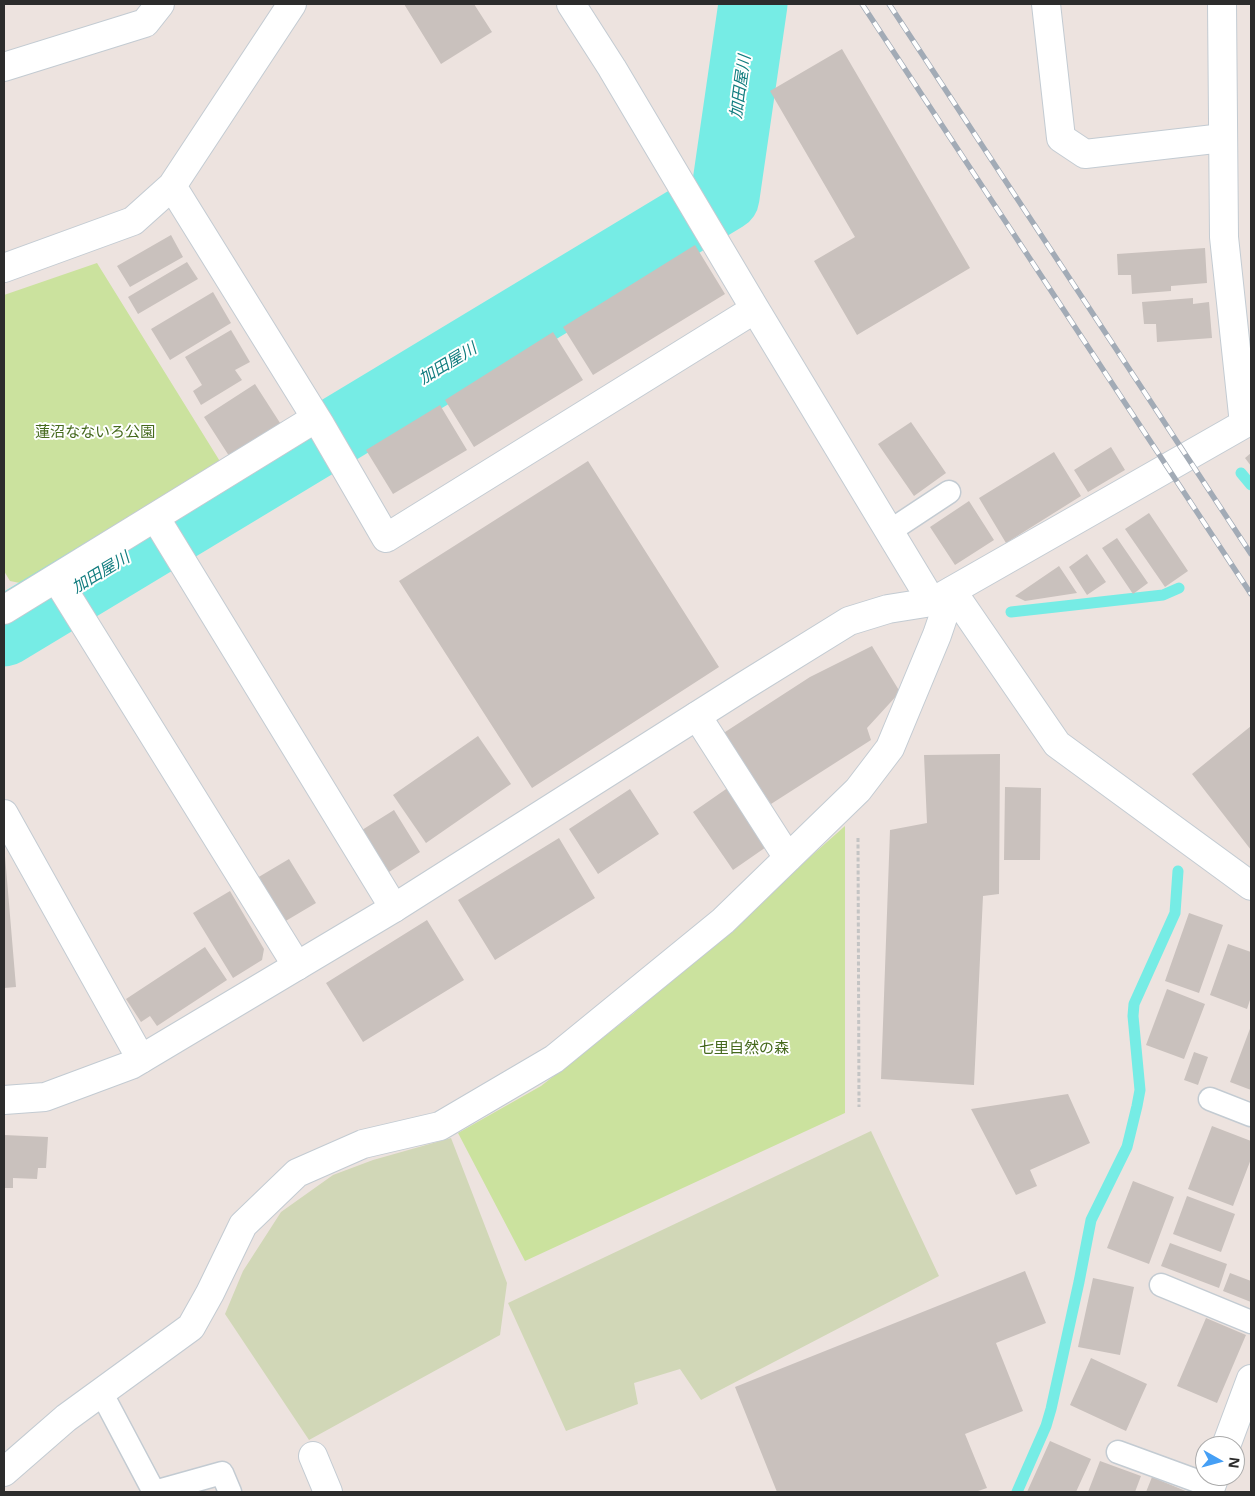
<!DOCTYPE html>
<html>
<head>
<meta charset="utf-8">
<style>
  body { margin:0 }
  #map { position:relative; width:1255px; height:1496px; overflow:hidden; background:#ede3df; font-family:"Open Sans",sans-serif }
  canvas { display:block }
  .frame { position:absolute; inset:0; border:5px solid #2c2c2c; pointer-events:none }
  .north { position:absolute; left:1195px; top:1436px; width:50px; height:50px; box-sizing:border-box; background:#fff; border:1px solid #ababab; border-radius:50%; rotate:97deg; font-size:14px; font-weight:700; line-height:20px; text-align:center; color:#2c2c2c }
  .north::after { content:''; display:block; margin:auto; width:18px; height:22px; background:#459ff5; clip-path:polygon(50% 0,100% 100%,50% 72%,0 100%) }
</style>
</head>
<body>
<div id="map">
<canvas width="1255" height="1496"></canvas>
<div class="frame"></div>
<div class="north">N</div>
</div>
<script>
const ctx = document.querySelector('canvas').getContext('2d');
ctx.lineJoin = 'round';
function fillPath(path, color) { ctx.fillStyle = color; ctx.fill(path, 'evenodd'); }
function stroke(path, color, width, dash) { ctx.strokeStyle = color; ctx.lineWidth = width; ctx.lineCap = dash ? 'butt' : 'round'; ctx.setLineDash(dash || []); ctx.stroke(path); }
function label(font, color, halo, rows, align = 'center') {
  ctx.font = font + ' "Open Sans","Noto Sans JP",sans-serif'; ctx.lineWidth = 4; ctx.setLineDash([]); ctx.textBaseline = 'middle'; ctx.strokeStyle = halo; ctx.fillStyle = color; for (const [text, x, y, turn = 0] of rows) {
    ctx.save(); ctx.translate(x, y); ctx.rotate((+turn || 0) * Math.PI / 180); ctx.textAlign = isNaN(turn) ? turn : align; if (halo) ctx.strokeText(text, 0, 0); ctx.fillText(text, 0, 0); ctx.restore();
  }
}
fillPath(new Path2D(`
  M97 263 221 463 25 584 10 581 4 571V295Z
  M845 826V1113L525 1261 458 1133 541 1086 633 1014Z`), '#cbe29e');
fillPath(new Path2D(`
  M871 1131 939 1276 701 1400 680 1369 634 1383 638 1404 566 1431 508 1303Z
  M451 1138 507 1283 500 1335 309 1440 225 1314 243 1271 281 1212 333 1175 373 1160Z`), '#d1d7b7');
stroke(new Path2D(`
  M1241 473 1251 485
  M1011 612 1163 595 1179 588
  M1017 1492 1046 1426 1051 1409 1079 1282 1091 1220 1127 1147 1137 1106 1140 1090 1133 1016 1134 1004 1175 913 1178 871`), '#76ece5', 11);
stroke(new Path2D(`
  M4 632 725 197 753 4`), '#76ece5', 69);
fillPath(new Path2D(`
  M404 4H474L492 32 441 64Z
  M842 49 970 268 857 335 814 261 855 237 770 91Z
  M171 235 183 257 130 287 117 266Z
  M695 245 725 294 593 375 563 327Z
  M1205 248 1207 283 1171 286V291L1132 294 1131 275H1118L1117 254Z
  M187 262 198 279 138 314 128 297Z
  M213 292 231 323 170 360 151 329Z
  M1193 298V304L1209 302 1212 338 1157 342 1156 324H1144L1142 302Z
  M231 330 250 362 235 370 242 380 201 405 193 391 202 385 185 357Z
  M553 332 583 380 474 447 445 400Z
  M255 384 282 426 231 459 204 417Z
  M440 405 467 450 393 494 366 450Z
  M911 422 946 473 914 496 878 444Z
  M1111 447 1125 470 1088 492 1074 470Z
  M1054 452 1081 496 1006 543 979 498Z
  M1251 453V466L1245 458Z
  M588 461 719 667 532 788 399 581Z
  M969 501 994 540 955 565 930 527Z
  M1149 513 1188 571 1165 587 1125 529Z
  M1117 538 1148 583 1133 594 1102 548Z
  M1087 554 1106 582 1087 595 1069 567Z
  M1059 566 1077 593 1025 601 1015 596Z
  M872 646 900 692 867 728 871 740 771 804 722 734 810 677Z
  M1251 726V850L1192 774Z
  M478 736 511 784 426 843 393 795Z
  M1000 754 999 894 983 896 974 1085 881 1079 890 830 927 823 924 755Z
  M729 787 769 845 733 870 693 812Z
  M1005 787 1041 788 1040 860H1004Z
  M630 789 659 834 598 874 569 829Z
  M394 810 420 852 389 872 362 830Z
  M559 838 595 898 495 960 458 900Z
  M4 856H5L16 987 4 988Z
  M289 859 316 903 284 922 257 878Z
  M230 891 264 949 262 960 233 978 193 913Z
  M1189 913 1223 925 1199 993 1165 981Z
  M427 920 464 980 363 1042 326 983Z
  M1228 944 1251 952V997L1247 1009 1210 995Z
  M205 947 227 980 157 1026 150 1016 141 1022 126 999Z
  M1167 989 1205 1004 1184 1059 1146 1045Z
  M1251 1026V1090L1230 1082Z
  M1194 1052 1208 1057 1198 1085 1184 1080Z
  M1068 1094 1090 1143 1030 1170 1037 1186 1016 1195 971 1109Z
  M1212 1126 1251 1141V1159L1233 1206 1188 1189Z
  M4 1135 48 1137 46 1168H38L37 1179 13 1178V1188H4Z
  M1133 1181 1174 1197 1149 1264 1107 1248Z
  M1187 1196 1235 1214 1221 1252 1173 1234Z
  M1170 1243 1227 1264 1219 1288 1161 1266Z
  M1025 1271 1046 1323 996 1343 1023 1411 965 1434 987 1488 975 1492H777L735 1387Z
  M1230 1273 1251 1281V1302L1223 1291Z
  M1093 1278 1134 1287 1120 1355 1078 1347Z
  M1206 1318 1246 1335 1217 1403 1177 1386Z
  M1091 1358 1147 1384 1126 1431 1070 1405Z
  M1050 1441 1091 1459 1076 1492H1027Z
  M1100 1461 1141 1476 1135 1492H1088Z
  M1152 1477 1188 1492H1146Z`), '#c9c1bd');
const service = new Path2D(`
  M890 531 949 492
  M1210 1099 1251 1115
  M1161 1285 1251 1322
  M101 1392 154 1492 222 1473 230 1492
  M1118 1452 1211 1486`);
const minor = new Path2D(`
  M571 4 612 68 755 309 932 602
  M1046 4 1061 138 1085 154 1223 138
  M4 67 145 23 160 4
  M172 186 292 4
  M4 268 133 221 172 186 321 426 386 538 755 309
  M155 517 394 908
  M56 578 297 966
  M952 591 1057 744 1251 886
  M4 610 316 418
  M697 716 788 858
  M4 814 141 1059
  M1226 1446 1251 1379
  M313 1456 328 1492
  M4 1472 66 1418 191 1327 210 1293 243 1225 297 1173 363 1144 440 1126 554 1059 723 921 858 790 890 748 937 635 952 591
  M1209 1492 1215 1476`);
const tertiary = new Path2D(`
  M4 1100 45 1097 131 1065 394 908 744 686 849 621 888 609 932 602 1244 424 1224 237 1222 4`);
stroke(service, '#c3cbd2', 25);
stroke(minor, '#c3cbd2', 30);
stroke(tertiary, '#c3cbd2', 30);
stroke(new Path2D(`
  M858 838 859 1107`), '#c4c4c4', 3, [4, 2.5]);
stroke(service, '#fff', 22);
stroke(minor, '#fff', 28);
stroke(tertiary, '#fff', 28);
const rail = new Path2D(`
  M862 4 1251 594
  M889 4 1251 554`);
stroke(rail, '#a2abb6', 5.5);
stroke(rail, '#fff', 4, [11]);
label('15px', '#45691d', '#fff', [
  ["蓮沼なないろ公園",95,433],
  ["七里自然の森",744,1049]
]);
label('italic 16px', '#127d7f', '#fff', [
  ["加田屋川",741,87,-82],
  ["加田屋川",448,364,-31],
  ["加田屋川",101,573,-31]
]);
</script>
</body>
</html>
